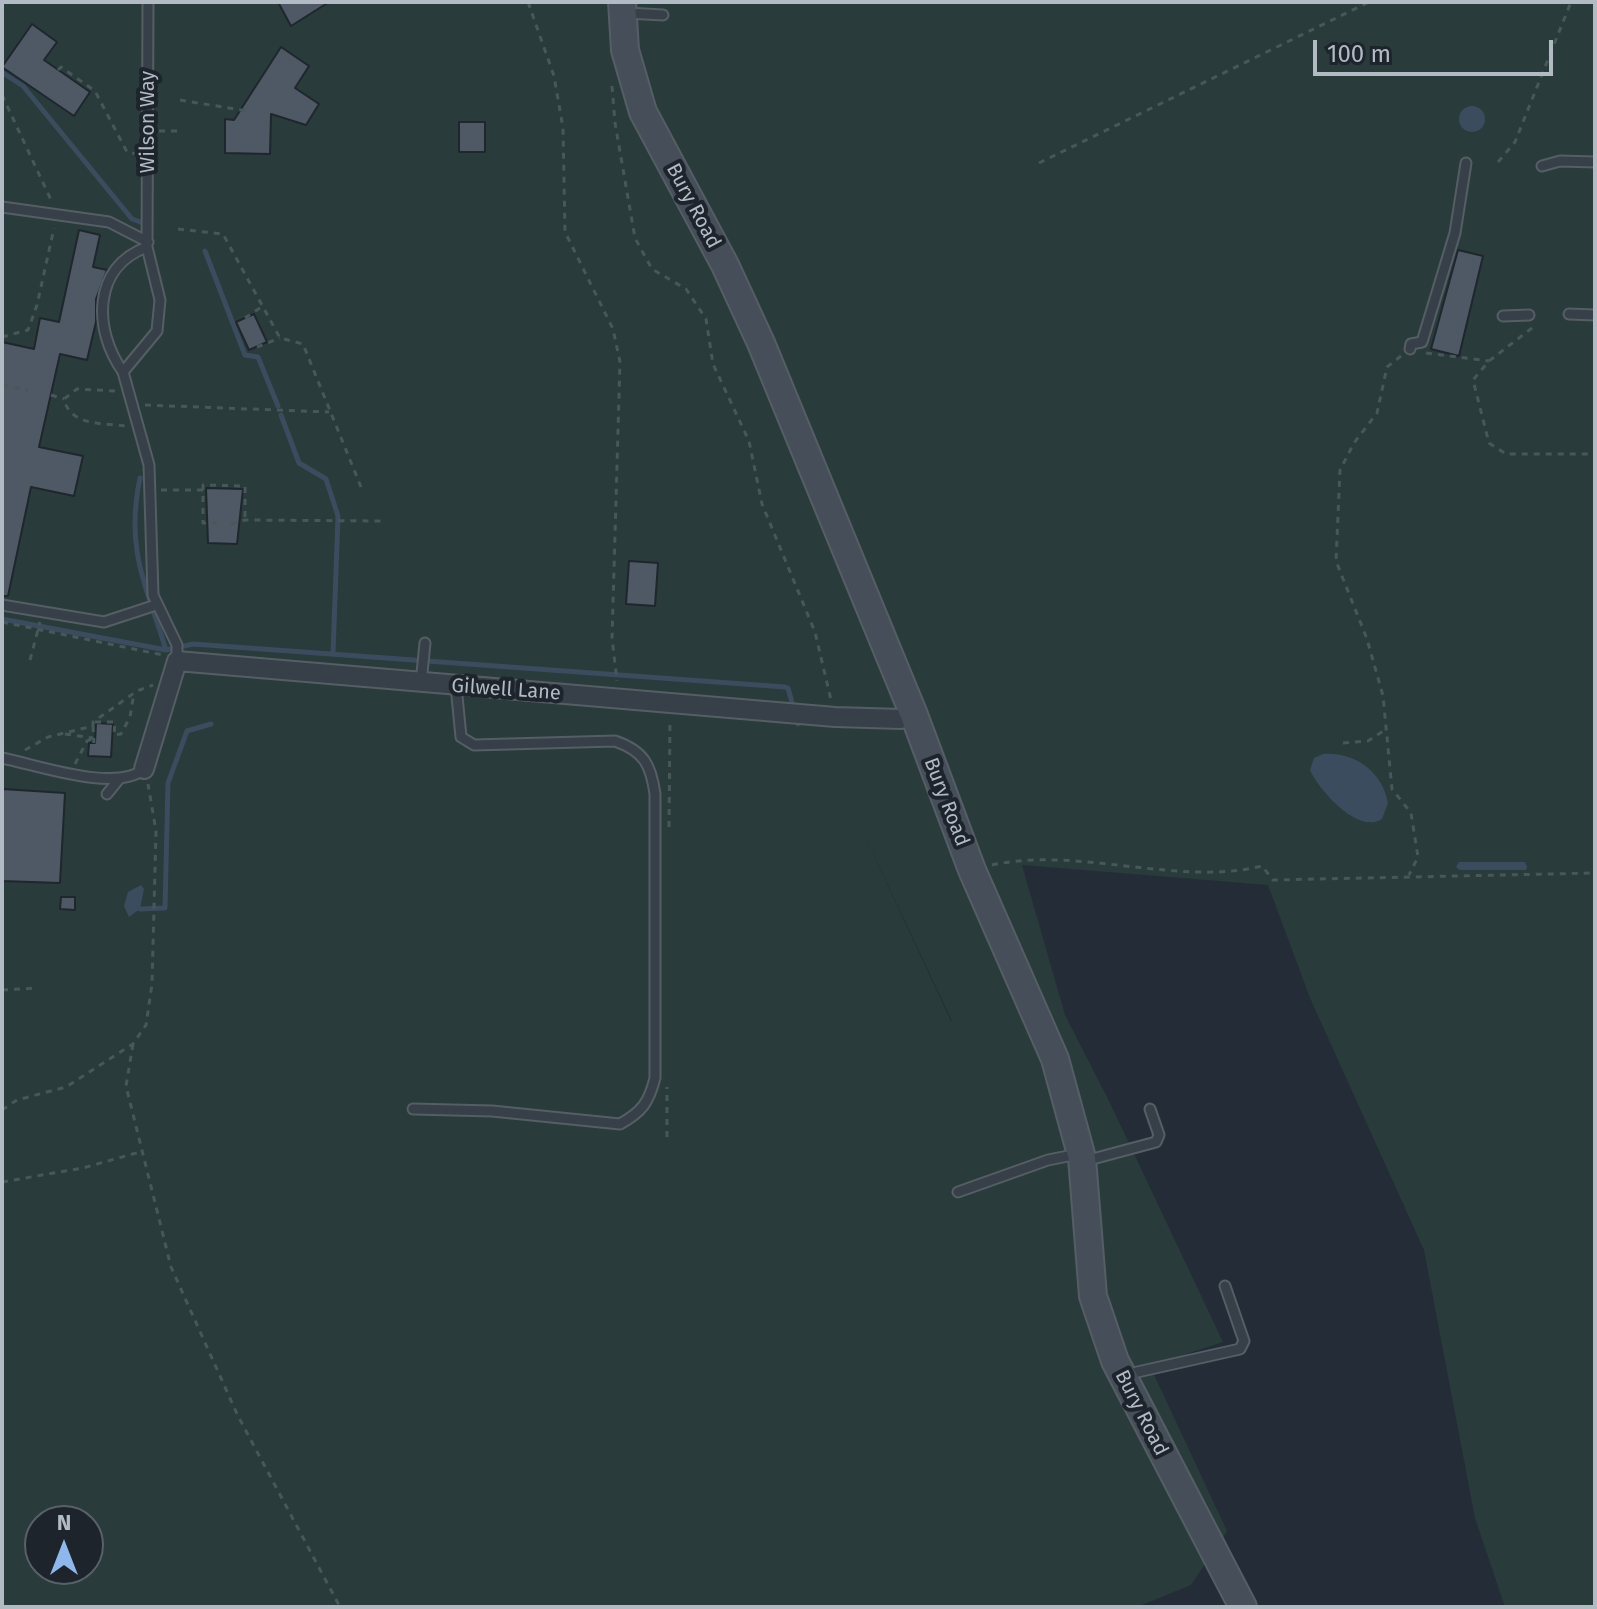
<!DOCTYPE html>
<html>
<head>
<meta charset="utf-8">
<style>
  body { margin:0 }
  #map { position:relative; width:1597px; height:1609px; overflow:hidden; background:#242d37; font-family:"Fira Sans",sans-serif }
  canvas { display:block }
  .frame { position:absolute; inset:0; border:4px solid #b2bac4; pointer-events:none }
  .north { position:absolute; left:24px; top:1505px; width:80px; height:80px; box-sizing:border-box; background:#1d242c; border:2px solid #596069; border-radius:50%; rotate:0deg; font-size:22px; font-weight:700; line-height:32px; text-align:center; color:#b2bac4 }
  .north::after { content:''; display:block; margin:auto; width:28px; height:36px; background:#90b7eb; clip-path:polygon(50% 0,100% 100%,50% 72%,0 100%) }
  .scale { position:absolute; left:1313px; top:40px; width:240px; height:36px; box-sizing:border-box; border:4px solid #b2bac4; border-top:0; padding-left:10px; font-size:24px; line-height:28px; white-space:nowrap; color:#b2bac4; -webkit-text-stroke:6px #1d242c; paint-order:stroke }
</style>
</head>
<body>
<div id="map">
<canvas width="1597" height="1609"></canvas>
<div class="frame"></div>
<div class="north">N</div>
<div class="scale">100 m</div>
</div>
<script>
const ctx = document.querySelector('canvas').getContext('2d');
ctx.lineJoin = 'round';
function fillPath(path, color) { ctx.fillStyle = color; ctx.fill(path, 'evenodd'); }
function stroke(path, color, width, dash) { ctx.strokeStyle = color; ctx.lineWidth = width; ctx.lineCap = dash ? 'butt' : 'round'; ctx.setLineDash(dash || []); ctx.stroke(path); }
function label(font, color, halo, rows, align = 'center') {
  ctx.font = font + ' "Fira Sans",sans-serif'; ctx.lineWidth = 8; ctx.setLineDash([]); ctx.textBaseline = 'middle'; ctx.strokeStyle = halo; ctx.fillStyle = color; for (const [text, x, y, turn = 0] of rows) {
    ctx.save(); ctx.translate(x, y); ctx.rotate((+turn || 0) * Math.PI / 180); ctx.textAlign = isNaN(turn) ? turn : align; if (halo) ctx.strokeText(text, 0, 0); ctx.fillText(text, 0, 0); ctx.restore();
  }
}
fillPath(new Path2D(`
  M2 2H1595V1607H1505L1475 1518 1424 1250 1310 998 1268 885 1022 865 1065 1015 1109 1101 1223 1342 1150 1366 1227 1531 1191 1585 1137 1607H2ZM861 828 952 1021H951ZM40 1521H88V1569H40Z`), '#293b3a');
fillPath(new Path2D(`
  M1459 119a13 13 0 1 1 26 0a13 13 0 1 1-26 0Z
  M1323 754C1355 752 1382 771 1388 803L1382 819C1358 835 1319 790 1310 770L1314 758Z
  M1459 862H1525L1527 867 1526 870H1460L1456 867Z
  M141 885 144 889 140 909 129 917 124 906 128 892Z`), '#3b4c5e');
stroke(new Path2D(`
  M3 73 23 86 132 219 143 223
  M205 251 245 355 258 357 278 406
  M281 415 299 463 326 479 338 516 333 654
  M140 478C125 548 146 585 166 650
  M2 619 166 650 193 644 785 687 788 688 798 724
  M140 909 165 908 168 783 187 731 211 724`), '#3b4c5e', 5);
const building = new Path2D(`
  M278 2H329L291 26Z
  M32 24 57 42 44 60 90 92 74 116 2 67Z
  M281 47 309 66 295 88 319 104 306 125 271 114 270 154 225 153V119L234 120Z
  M459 122H485V152H459Z
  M79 230 100 235 93 267 107 270 96 299V322L87 360 60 354 39 447 83 456 74 496 31 487 8 596H2V342L34 349 40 318 59 322Z
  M1458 250 1483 256 1459 356 1431 349Z
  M254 314 267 342 249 350 236 322Z
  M206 488 243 489 237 544 208 543Z
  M629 561 658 563 655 606 626 604Z
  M96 723 113 724 111 757 88 756 89 743H95Z
  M2 789 65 793 60 883 2 881Z
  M61 897H75V910L60 909Z`);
fillPath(building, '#4f5965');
stroke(building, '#1f262e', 2);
const lane = new Path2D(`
  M148 2 147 247 160 300 157 331 123 372 149 465 153 595 177 645V661
  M627 13 663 15
  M1542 166 1560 161 1595 162
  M2 207 109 222 148 242
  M1569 314 1595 315
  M1503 316 1529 315
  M1410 349 1411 344 1422 342 1455 233 1466 163
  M123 372C93 330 92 267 147 247
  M2 605 104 622 156 605
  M421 683 425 643
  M2 758C38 765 115 793 144 769
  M107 794 120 778
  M413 1109 492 1111 620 1124C642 1112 649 1102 655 1078V794C651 765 644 751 615 741L474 745 461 737 456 686
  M1085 1161 1156 1142 1159 1135 1150 1109
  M958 1192 1048 1160 1078 1154
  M1124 1375 1240 1349 1244 1341 1225 1286`);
const street = new Path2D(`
  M144 769 177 661 835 717 901 719 914 715`);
const secondary = new Path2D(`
  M622 2 625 50 643 112 725 265 761 343 914 715 972 870 1055 1059 1082 1158 1093 1296 1115 1361 1243 1607`);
stroke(lane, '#555d65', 13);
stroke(street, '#555d65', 22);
stroke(secondary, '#555d65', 30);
stroke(new Path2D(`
  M528 2 554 76 563 128 565 232 613 329 620 362 612 638 617 681
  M58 70 61 67 95 91 127 152 136 154
  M612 86 615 123 635 238 652 269 686 289 706 319 713 364 749 441 762 504 815 632 831 700
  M2 95 52 202
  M180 100 247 111
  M159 131H180
  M1498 162 1515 142 1571 2
  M1039 163 1369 2
  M178 229 223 234 280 338 303 344 361 487
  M245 318 263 306
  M1532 328 1489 361 1473 380 1489 443 1506 454H1595
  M2 337 28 330 37 305 54 228
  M257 347 280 338
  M1426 353 1489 361
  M1401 356 1387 367 1377 413 1354 443 1340 470 1336 561 1367 639 1383 696 1392 789 1411 813 1418 857 1409 875
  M2 385 28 390
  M115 391 77 389 64 399C70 426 103 423 125 426
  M51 395 64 399
  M145 405 329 412
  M161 490H203V523H217
  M203 490V485L245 486V520
  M231 524 245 520 381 521
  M2 622 163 655
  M30 660 40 622
  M95 722H115L114 735 121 734 130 717 134 693
  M93 726 94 743
  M65 734 93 738
  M1343 743 1368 741 1385 730
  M25 750 48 737 93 726V722L137 691 153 685
  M75 764 87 741 93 738
  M669 827 670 719
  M992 865C1078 846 1179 887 1262 866L1273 880 1595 873
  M2 990 37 988
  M133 1044 126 1086 171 1267 238 1416 340 1607
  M2 1110 17 1100 66 1087 133 1044 146 1025 152 984 156 831 148 784
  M667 1137V1087
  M2 1182 83 1168 140 1152`), '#475859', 3, [6, 6]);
stroke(lane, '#373f48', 9);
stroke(street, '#373f48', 18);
stroke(secondary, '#464e5a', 26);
label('20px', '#b2bac4', '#1d242c', [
  ["Wilson Way",148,122,-90],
  ["Bury Road",693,206,62],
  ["Gilwell Lane",506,690,4],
  ["Bury Road",946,802,69],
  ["Bury Road",1141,1413,63]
]);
</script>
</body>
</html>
